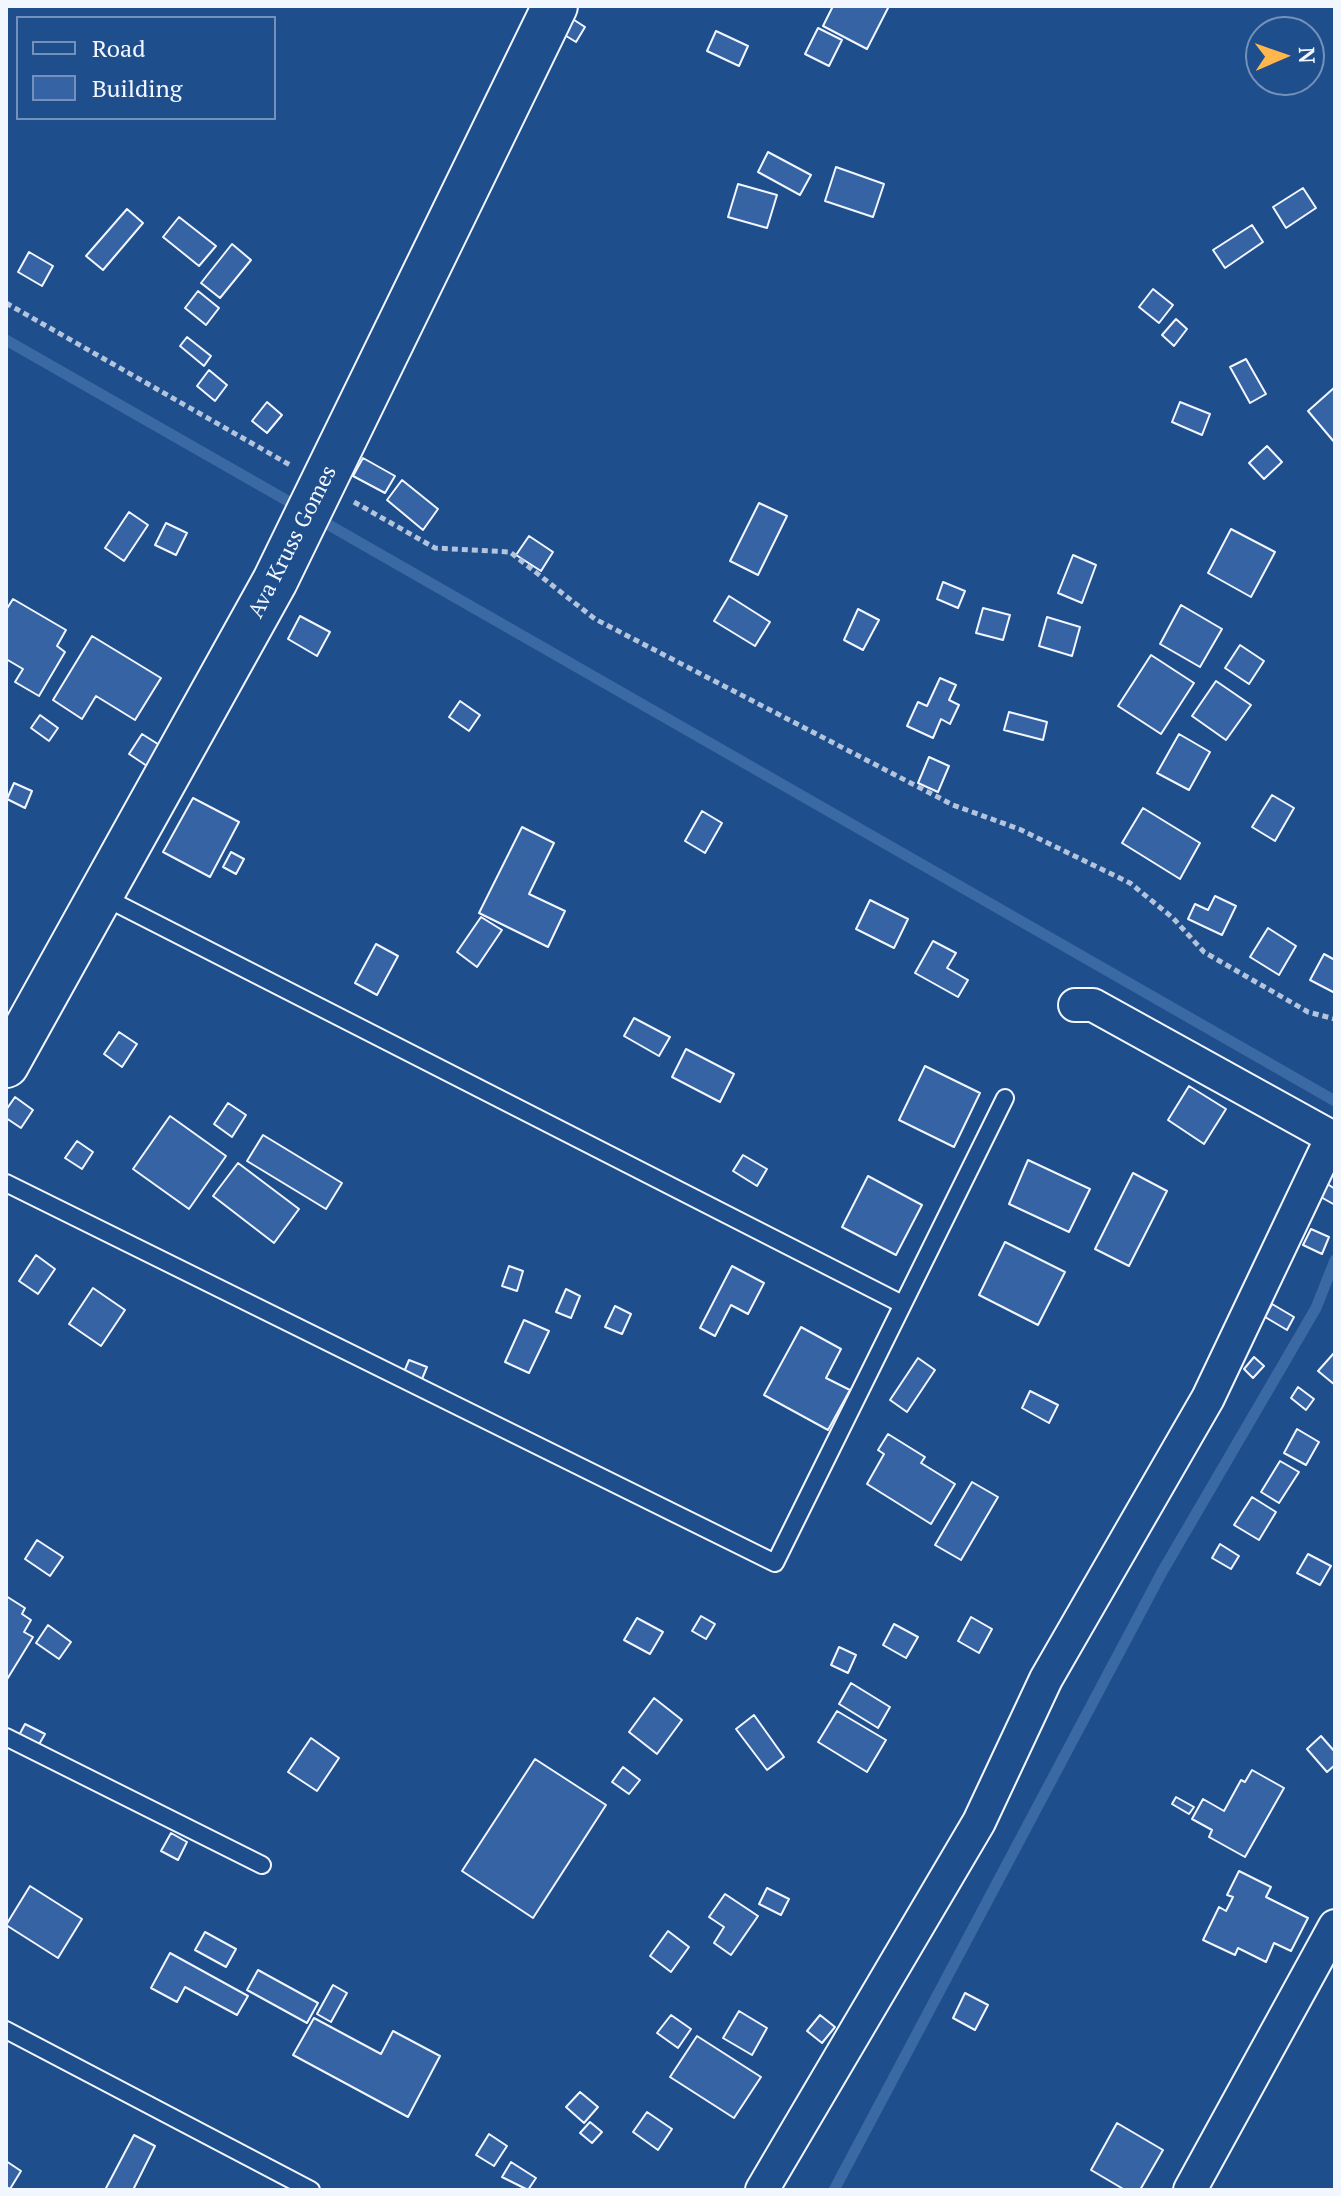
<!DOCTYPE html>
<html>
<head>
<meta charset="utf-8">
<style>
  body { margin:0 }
  #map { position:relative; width:1341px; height:2196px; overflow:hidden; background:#1f4e8c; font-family:"PT Serif",serif }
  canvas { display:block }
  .frame { position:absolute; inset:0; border:8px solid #f2f6ff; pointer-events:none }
  .legend { position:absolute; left:16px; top:16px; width:260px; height:104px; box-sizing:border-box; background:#1f4e8c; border:2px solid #7391ba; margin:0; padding:10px 14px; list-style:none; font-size:24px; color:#f2f6ff }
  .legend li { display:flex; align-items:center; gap:16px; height:40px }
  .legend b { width:40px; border:2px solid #7391ba }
  .north { position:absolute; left:1245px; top:16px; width:80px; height:80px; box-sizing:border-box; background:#1f4e8c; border:2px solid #7391ba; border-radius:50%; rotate:88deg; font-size:22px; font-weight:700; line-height:32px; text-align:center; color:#f2f6ff }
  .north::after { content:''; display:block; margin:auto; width:28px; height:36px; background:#ffb74d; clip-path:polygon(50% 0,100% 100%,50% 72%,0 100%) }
</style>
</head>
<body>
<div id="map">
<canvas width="1341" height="2196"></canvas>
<div class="frame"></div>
<ul class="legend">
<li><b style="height:10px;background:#1f4e8c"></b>Road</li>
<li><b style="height:22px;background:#3563a3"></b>Building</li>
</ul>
<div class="north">N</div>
</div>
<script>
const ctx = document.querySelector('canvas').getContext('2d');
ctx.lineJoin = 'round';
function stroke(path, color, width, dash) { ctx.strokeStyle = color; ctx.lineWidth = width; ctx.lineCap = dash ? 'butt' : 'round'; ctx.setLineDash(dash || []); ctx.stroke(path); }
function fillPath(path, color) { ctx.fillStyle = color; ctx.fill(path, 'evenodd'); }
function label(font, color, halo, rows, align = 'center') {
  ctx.font = font + ' "PT Serif",serif'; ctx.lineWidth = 6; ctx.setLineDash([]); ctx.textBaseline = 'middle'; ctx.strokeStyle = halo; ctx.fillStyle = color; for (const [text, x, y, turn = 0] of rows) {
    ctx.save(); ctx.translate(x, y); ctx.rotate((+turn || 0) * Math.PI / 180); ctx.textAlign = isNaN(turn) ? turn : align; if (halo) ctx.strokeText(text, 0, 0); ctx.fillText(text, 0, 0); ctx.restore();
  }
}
stroke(new Path2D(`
  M6 340 300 508
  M315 517 1335 1101
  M834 2190 1162 1572 1316 1308 1335 1260`), '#3b69a3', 11);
const building = new Path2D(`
  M833 6H889L867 49 823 26Z
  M568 16 585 27 576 42 558 31Z
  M818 28 842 40 829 66 805 54Z
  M716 31 748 46 739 66 707 51Z
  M768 152 811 175 800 195 758 172Z
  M836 167 884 184 873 217 825 201Z
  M738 184 777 195 767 228 728 217Z
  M1303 188 1316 208 1286 228 1273 207Z
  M127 209 143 223 103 270 86 256Z
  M179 217 216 246 199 266 163 237Z
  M1252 225 1263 242 1225 268 1213 250Z
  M232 244 251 260 220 298 201 283Z
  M29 252 53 266 42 286 18 272Z
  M1153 289 1173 305 1159 323 1139 307Z
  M198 291 219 308 206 325 185 308Z
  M1176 319 1187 329 1174 346 1162 335Z
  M187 337 211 356 204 366 180 346Z
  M1246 359 1266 394 1250 403 1230 367Z
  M209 370 227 385 215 401 197 386Z
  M1335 387V443L1308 411Z
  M267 402 282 415 267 433 252 421Z
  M1180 402 1210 414 1202 435 1172 422Z
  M1267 446 1282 462 1264 479 1249 463Z
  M363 458 395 476 385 493 353 476Z
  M402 480 438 509 423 530 387 500Z
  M759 503 787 516 758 575 730 561Z
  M129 512 148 525 124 561 105 548Z
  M166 523 187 533 176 555 155 545Z
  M1231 529 1275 552 1251 597 1208 573Z
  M529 536 553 552 541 571 516 555Z
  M1073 555 1096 565 1082 603 1058 593Z
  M943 582 965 591 958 608 937 599Z
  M729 596 770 622 755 646 714 621Z
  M13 599 66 630 57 646 65 652 39 696 15 682 23 669 6 659V610Z
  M1181 605 1222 629 1200 667 1160 644Z
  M983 608 1010 615 1003 640 976 633Z
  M858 609 879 620 863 650 844 640Z
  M300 616 330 632 317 656 288 639Z
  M1047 617 1080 627 1072 656 1039 646Z
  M92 636 161 678 135 720 96 696 82 719 53 700Z
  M1240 645 1264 661 1249 684 1225 668Z
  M1151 655 1194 683 1161 734 1118 706Z
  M940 678 956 685 949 700 959 705 950 724 941 719 933 738 907 726 918 702 927 706Z
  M1216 681 1251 705 1226 740 1192 716Z
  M460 701 480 715 469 731 449 717Z
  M1009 712 1047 722 1043 740 1004 730Z
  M40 715 58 728 49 741 31 728Z
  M142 734 161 746 147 766 129 754Z
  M1179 734 1210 752 1189 790 1157 773Z
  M929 757 949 766 938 792 918 783Z
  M14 783 32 791 25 808 7 799Z
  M1272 795 1294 808 1275 841 1252 827Z
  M193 798 239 822 210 877 163 852Z
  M1143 808 1200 843 1180 879 1122 843Z
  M702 811 722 823 705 853 685 841Z
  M522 827 554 843 529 894 565 911 548 947 479 913Z
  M231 852 244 859 236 874 223 867Z
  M1215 896 1236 906 1222 935 1188 919 1195 904 1208 910Z
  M870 900 908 919 894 948 856 929Z
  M481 917 502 930 477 967 457 952Z
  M1268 928 1296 946 1279 975 1250 957Z
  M933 941 956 953 947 968 968 980 958 997 915 973Z
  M376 944 398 956 377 995 355 983Z
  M1324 954 1335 960V993L1310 980Z
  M634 1018 670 1037 659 1056 624 1036Z
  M119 1032 137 1044 122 1067 104 1054Z
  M686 1049 734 1074 720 1102 672 1077Z
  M925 1066 980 1093 954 1147 899 1120Z
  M1189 1086 1226 1109 1204 1144 1168 1120Z
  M15 1097 33 1110 21 1128 6 1118V1110Z
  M228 1103 246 1115 232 1137 214 1124Z
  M170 1116 226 1156 189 1209 133 1169Z
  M263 1135 342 1183 326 1209 247 1161Z
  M77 1141 93 1152 82 1169 65 1158Z
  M743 1155 767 1169 757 1186 733 1171Z
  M1028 1160 1090 1189 1069 1232 1009 1204Z
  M238 1163 299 1209 274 1243 213 1196Z
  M1133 1173 1167 1191 1129 1266 1095 1249Z
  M868 1176 922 1205 896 1255 842 1227Z
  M1326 1183 1335 1189V1205L1319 1196Z
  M1311 1229 1329 1237 1322 1254 1303 1245Z
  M1005 1242 1065 1272 1038 1325 979 1295Z
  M36 1255 55 1269 38 1294 19 1281Z
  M509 1266 523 1271 517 1291 502 1286Z
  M732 1266 764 1283 748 1314 731 1305 715 1336 700 1328Z
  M93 1288 125 1310 101 1346 69 1324Z
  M566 1289 580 1296 571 1318 556 1312Z
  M1272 1304 1294 1317 1287 1330 1265 1317Z
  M615 1306 631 1314 622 1334 605 1327Z
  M524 1320 549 1331 529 1373 505 1362Z
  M801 1327 841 1349 826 1378 850 1390 828 1430 764 1395Z
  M1334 1353 1335 1354V1385L1318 1371Z
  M1254 1357 1264 1366 1253 1378 1244 1369Z
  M918 1358 935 1370 907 1412 890 1400Z
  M409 1360 427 1367 422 1379 404 1372Z
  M1298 1387 1314 1399 1306 1410 1291 1398Z
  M1030 1391 1058 1405 1049 1423 1022 1408Z
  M1297 1429 1319 1442 1306 1465 1284 1453Z
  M888 1434 925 1457 921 1463 955 1484 931 1524 867 1484 884 1454 878 1450Z
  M1280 1461 1299 1472 1279 1503 1261 1492Z
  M972 1482 998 1497 961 1560 935 1545Z
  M1252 1497 1276 1512 1259 1540 1234 1525Z
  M37 1540 63 1557 50 1576 25 1559Z
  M1220 1544 1239 1556 1231 1569 1212 1558Z
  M1308 1554 1331 1566 1320 1585 1297 1573Z
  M6 1596 25 1608 22 1614 31 1620 24 1632 33 1637 6 1681Z
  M701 1616 715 1624 706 1639 692 1631Z
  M971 1617 992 1629 979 1653 958 1641Z
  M637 1618 663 1632 650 1654 624 1640Z
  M894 1624 918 1637 906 1658 883 1645Z
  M48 1625 71 1642 59 1659 36 1643Z
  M839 1647 856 1655 848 1673 831 1665Z
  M851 1683 890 1707 878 1728 839 1704Z
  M654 1698 682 1720 657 1754 629 1732Z
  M837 1711 886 1740 867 1772 818 1742Z
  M754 1715 784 1757 767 1770 736 1729Z
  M25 1724 45 1734 34 1753 15 1743Z
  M1321 1736 1335 1752V1765L1327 1772 1307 1749Z
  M311 1738 339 1758 317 1791 288 1772Z
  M535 1759 606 1805 533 1918 462 1871Z
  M623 1767 640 1780 629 1794 612 1782Z
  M1252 1770 1284 1788 1245 1857 1209 1837 1212 1830 1192 1819 1203 1799 1224 1811 1241 1780 1245 1782Z
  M1176 1797 1194 1807 1189 1814 1172 1804Z
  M171 1833 187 1842 178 1860 161 1851Z
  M1239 1871 1271 1887 1266 1897 1308 1918 1291 1951 1274 1943 1266 1962 1238 1948 1235 1955 1203 1940 1219 1907 1226 1911 1233 1897 1227 1895Z
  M30 1886 82 1919 58 1958 6 1925Z
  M767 1888 789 1899 781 1915 759 1904Z
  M725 1894 758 1916 731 1955 714 1943 724 1927 709 1917Z
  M668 1931 689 1947 671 1972 650 1956Z
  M205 1932 236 1949 226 1967 195 1950Z
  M170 1953 248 1996 237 2015 185 1987 177 2002 151 1988Z
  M258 1970 318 2003 307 2023 247 1990Z
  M333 1985 347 1993 331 2022 317 2014Z
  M965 1993 988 2005 975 2030 953 2018Z
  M739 2011 767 2028 752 2055 723 2038Z
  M671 2015 691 2029 678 2048 657 2033Z
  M820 2015 835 2027 822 2043 807 2031Z
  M314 2018 381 2054 393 2031 440 2056 408 2117 293 2055Z
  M697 2036 761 2077 734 2118 670 2077Z
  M580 2092 598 2107 584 2123 566 2107Z
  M647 2112 672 2129 658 2150 633 2132Z
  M590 2122 602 2132 592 2143 580 2133Z
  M1117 2123 1163 2150 1140 2190H1125L1091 2170Z
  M489 2134 507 2146 494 2166 476 2155Z
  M134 2135 155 2146 133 2190H105Z
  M6 2161 21 2171 10 2189 6 2187Z
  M511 2162 536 2178 528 2190 502 2177Z`);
fillPath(building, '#3563a3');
stroke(building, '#f2f6ff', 2);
const lane = new Path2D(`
  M102 896 902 1304
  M6 1183 775 1563 1005 1098
  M6 1737 262 1865
  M6 2030 311 2190`);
const street = new Path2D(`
  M1075 1005H1093L1335 1139
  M762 2190 979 1822 1046 1679 1208 1398 1332 1137
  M1190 2190 1335 1926`);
const secondary = new Path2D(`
  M6 1065 275 581 555 6`);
stroke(lane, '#f2f6ff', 20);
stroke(street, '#f2f6ff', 36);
stroke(secondary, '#f2f6ff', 48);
stroke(new Path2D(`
  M6 303 290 465
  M354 502 435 548 510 552 595 619 953 805 1019 829 1130 883 1173 918 1204 952 1308 1012 1335 1019`), '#b3c4dc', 5, [6, 4]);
stroke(lane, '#1f4e8c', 16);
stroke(street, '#1f4e8c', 32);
stroke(secondary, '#1f4e8c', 44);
label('22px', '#f2f6ff', '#1f4e8c', [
  ["Ava Kruss Gomes",293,542,-63]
]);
</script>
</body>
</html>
